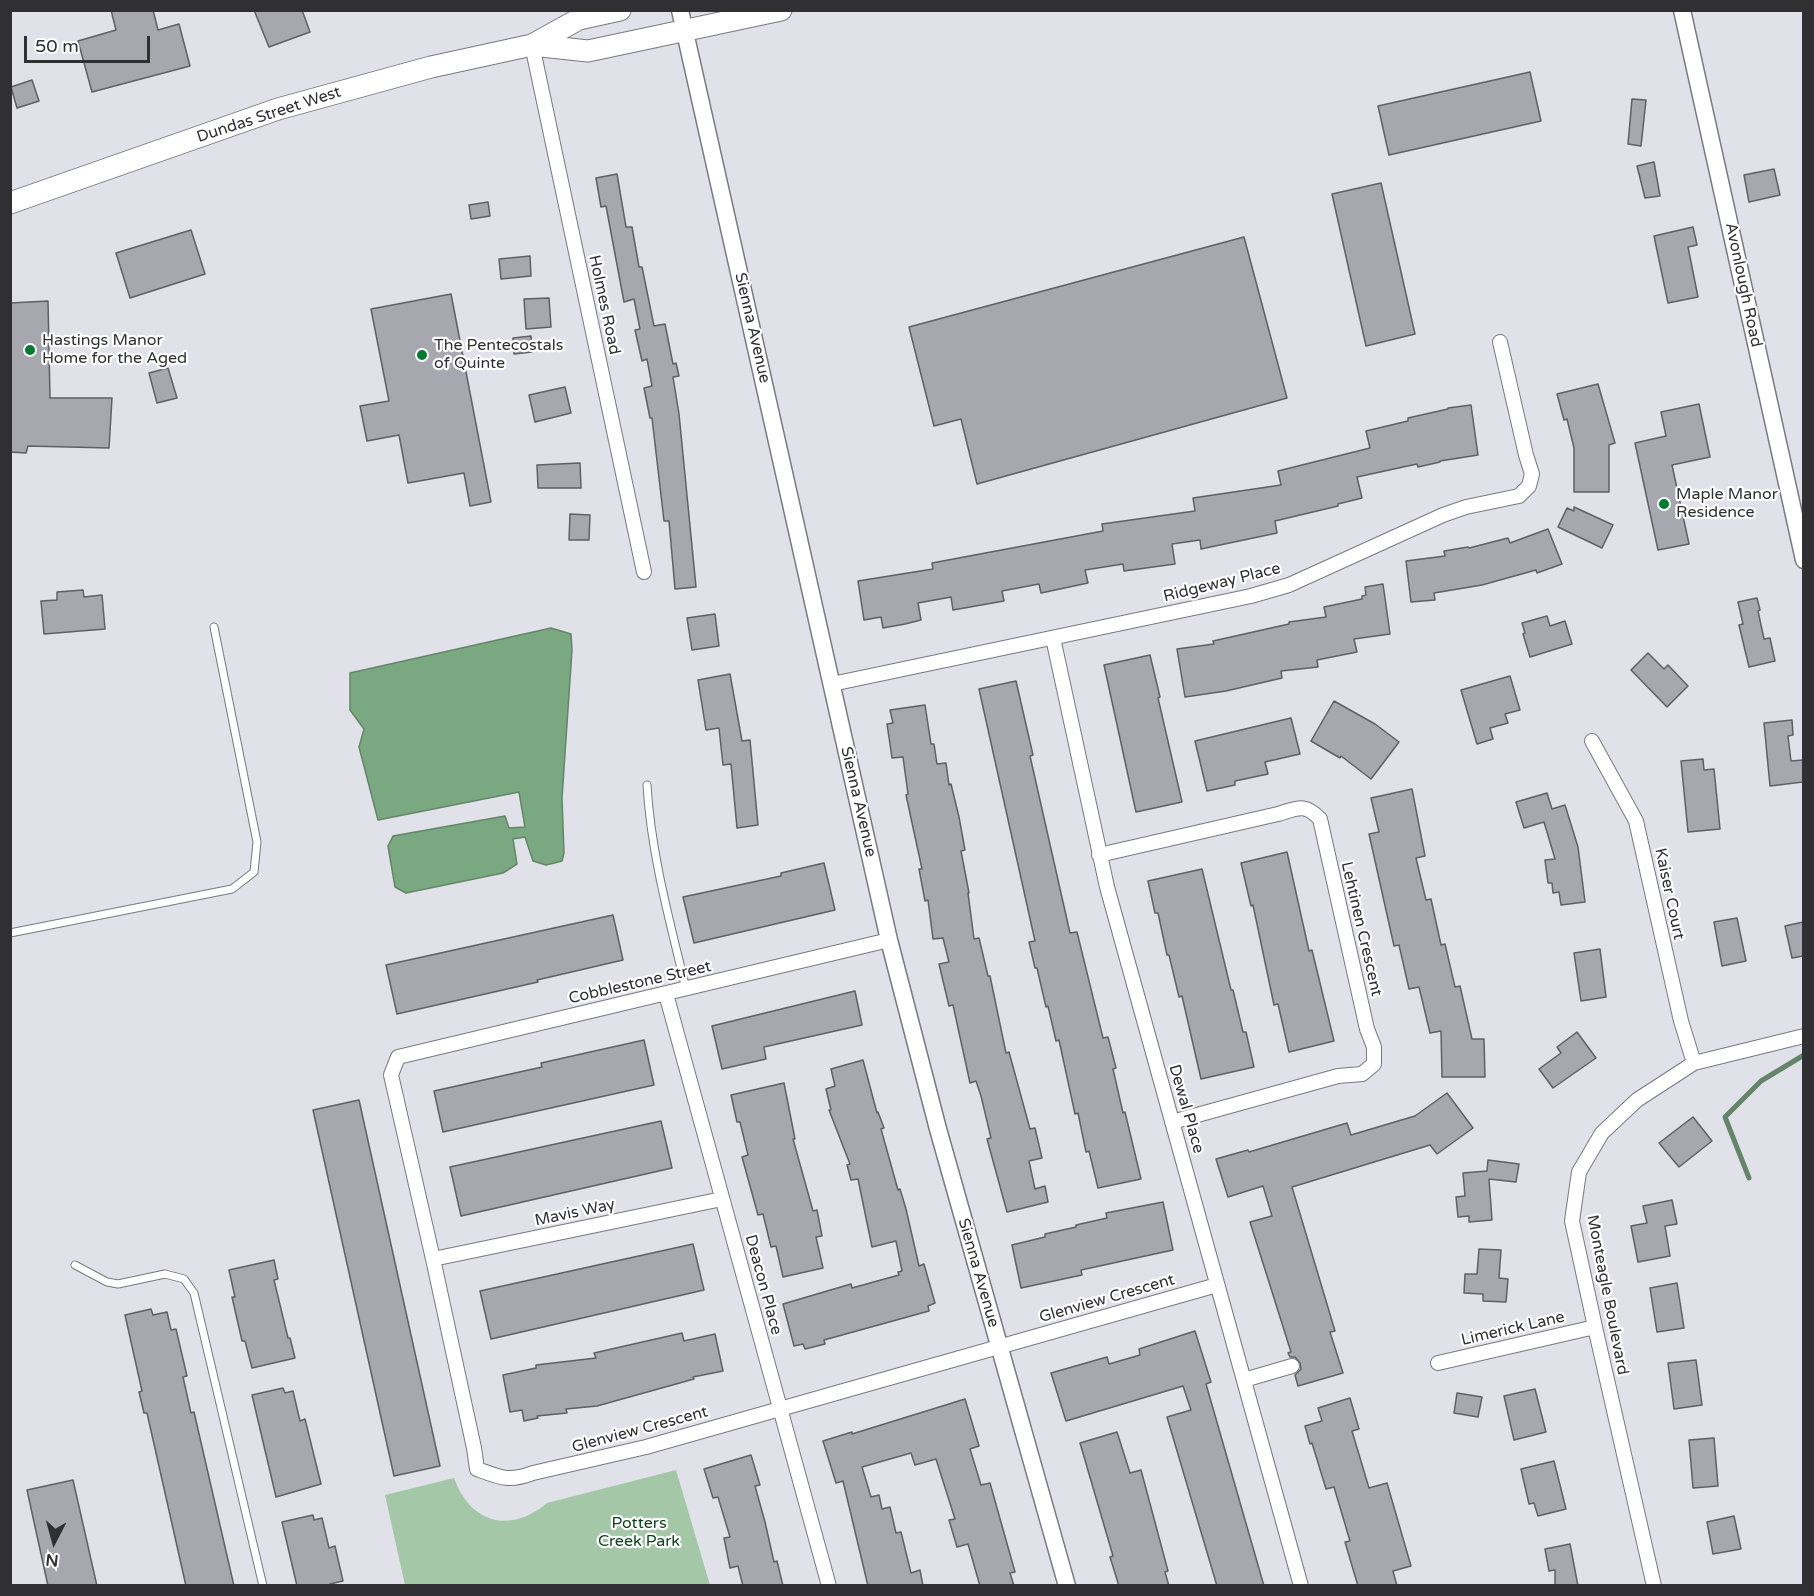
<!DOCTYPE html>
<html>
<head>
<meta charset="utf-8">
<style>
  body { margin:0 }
  #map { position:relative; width:1814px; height:1596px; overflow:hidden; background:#e0e1e9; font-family:"Varela Round",sans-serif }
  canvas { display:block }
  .frame { position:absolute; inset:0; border:12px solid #303033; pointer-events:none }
  .north { position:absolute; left:24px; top:1512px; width:60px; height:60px; -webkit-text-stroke:4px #fff; paint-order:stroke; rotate:186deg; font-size:16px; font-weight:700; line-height:24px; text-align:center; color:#303033 }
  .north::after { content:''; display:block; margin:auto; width:21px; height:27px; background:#303033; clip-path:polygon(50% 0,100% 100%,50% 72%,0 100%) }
  .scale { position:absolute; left:24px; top:36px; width:126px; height:27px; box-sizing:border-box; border:3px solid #303033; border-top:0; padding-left:8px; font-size:18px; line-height:21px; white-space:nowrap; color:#303033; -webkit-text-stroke:4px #fff; paint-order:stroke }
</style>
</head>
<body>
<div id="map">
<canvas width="1814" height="1596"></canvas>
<div class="frame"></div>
<div class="north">N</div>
<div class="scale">50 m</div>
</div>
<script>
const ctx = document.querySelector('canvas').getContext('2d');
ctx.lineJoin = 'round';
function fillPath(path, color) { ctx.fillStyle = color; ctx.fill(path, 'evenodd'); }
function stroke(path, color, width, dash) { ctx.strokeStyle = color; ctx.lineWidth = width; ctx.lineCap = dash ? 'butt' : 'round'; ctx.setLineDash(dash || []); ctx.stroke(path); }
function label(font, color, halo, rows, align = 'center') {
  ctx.font = font + ' "Varela Round",sans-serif'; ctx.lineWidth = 4.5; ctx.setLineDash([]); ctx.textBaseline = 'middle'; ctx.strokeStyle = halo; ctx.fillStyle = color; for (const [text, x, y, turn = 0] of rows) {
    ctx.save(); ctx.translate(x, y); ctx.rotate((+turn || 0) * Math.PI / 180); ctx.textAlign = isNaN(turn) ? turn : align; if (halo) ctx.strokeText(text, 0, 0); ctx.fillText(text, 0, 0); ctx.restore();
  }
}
fillPath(new Path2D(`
  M676 1470 710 1585H405L385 1495 454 1478C471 1524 510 1534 547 1503Z`), '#a4c7a8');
const water = new Path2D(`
  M551 628 571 634 572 650 562 798 564 853 562 861 546 865 533 861 525 837 513 839 517 864 503 873 406 893 395 887 388 846 393 836 505 816 509 828 525 827 519 792 378 820 359 747 364 729 350 710V673Z`);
fillPath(water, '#7aa981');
stroke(water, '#64856a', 1.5);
stroke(new Path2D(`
  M1749 1178 1725 1117 1761 1081 1804 1055`), '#64856a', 5);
const building = new Path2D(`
  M111 10H153L158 30 179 24 190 66 92 92 78 41 116 30Z
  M254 10H302L310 32 269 47Z
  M1530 72 1541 121 1389 155 1378 106Z
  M32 80 39 101 17 108 11 87Z
  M1632 99 1646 100 1641 146 1628 144Z
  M1654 162 1660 196 1645 198 1637 166Z
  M1774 169 1780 195 1749 202 1744 175Z
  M617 174 626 227H632L639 267H642L654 326 665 324 673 364 676 363 679 376 673 377 679 414 696 587 675 589 669 521H664L652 418H650L644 388 652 386 647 359 642 361 635 330 640 329 634 299 624 302 606 206 601 207 596 178Z
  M1381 183 1415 334 1366 346 1332 194Z
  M488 202 490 216 471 219 469 205Z
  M1693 227 1697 245 1688 247 1698 297 1668 303 1654 236Z
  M191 230 205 274 130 298 116 253Z
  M1244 237 1287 398 977 484 961 419 934 426 909 327Z
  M530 256 531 276 501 279 499 259Z
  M451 294 491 502 470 506 464 473 408 483 399 435 367 441 360 406 389 401 371 309Z
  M549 298 551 327 526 329 524 299Z
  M48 301 50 398H112L109 448 28 446 26 453 10 452V303Z
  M531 336 532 352 514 354 513 338Z
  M168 368 177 398 157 403 149 373Z
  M1598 384 1615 443 1609 445V492H1574V448L1567 419 1564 420 1557 394Z
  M565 387 571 413 535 422 529 395Z
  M1699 404 1710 457 1672 465 1689 544 1658 550 1635 443 1666 436 1661 412Z
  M1471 405 1478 455 1440 461V462L1418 467 1417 464 1357 477 1362 498 1338 504V506L1275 521 1277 533 1201 549 1200 540 1172 544 1175 564 1124 571 1123 564 1085 570 1088 583 1041 593 1039 584 1002 591 1004 601 953 610 951 597 918 603 921 620 905 624 883 628 881 617 864 620 858 581 933 569 932 563 1103 531 1102 524 1195 511 1193 498 1281 485 1278 471 1370 448 1366 431 1408 421V418L1448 409V408Z
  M580 463 581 488H538L537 465Z
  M1574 507 1613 525 1602 548 1558 527 1567 508 1574 511Z
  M570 514 590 515 589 540H569Z
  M1548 529 1562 564 1537 573 1536 570 1482 585 1434 593 1435 600 1411 602 1406 561 1445 556 1444 551 1468 547 1469 548 1508 538 1510 543Z
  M1383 584 1390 634 1354 639 1357 652 1317 660 1318 667 1281 671 1282 678 1226 691 1185 697 1177 649 1214 644 1213 641 1289 624V622L1326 617 1324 607 1362 599V596L1366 595 1365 587Z
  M83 590 84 597 102 595 105 629 44 634 41 601 57 600V592Z
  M1757 598 1760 610 1758 611 1764 639 1770 638 1775 661 1749 667 1739 625 1743 624 1738 602Z
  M715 614 719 646 692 650 687 618Z
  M1547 616 1550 626 1565 621 1572 644 1530 657 1523 634 1525 633 1522 623Z
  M1648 653 1664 669 1668 665 1688 686 1667 707 1631 670Z
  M1150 655 1160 697 1158 698 1182 802 1136 812 1104 665Z
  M730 674 742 741 750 740 758 825 737 828 731 764 723 765 719 728 706 730 698 680Z
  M1510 676 1520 710 1505 714 1508 723 1490 728 1493 739 1477 744 1461 690Z
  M1016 681 1033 755 1030 756 1070 933 1077 932 1103 1038 1108 1037 1116 1068 1113 1069 1123 1113 1125 1112 1141 1179 1098 1188 1089 1151 1086 1152 1078 1113 1075 1114 1059 1040 1056 1041 1048 1006 1046 1007 1037 968H1035L1029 942 1035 941 979 689Z
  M1334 701 1375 724 1399 742 1371 779 1341 756 1340 758 1311 741Z
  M925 705 931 744H934L937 764 946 763 949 785 951 784 959 817 965 850 961 851 969 893H968L974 939 979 938 988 976H990L1006 1053 1009 1052 1030 1129 1035 1128 1042 1158 1029 1161 1035 1189 1045 1186 1048 1202 1007 1212 987 1139 991 1138 981 1096 976 1081 970 1083 953 1005 949 1006 939 964 949 962 943 938 933 939 928 900 925 901 919 869H922L906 795 908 794 903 757 892 758 890 744 887 724 893 723 890 710Z
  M1291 718 1300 754 1265 762 1268 774 1235 781V785L1207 791 1195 741Z
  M1792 720 1793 735 1788 736 1791 761 1803 760V782L1770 786 1764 723Z
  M1703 759 1704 770 1714 769 1720 829 1688 832 1681 761Z
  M1412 789 1425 856 1416 858 1426 900 1431 899 1441 945 1445 944 1455 987 1460 986 1472 1039H1484L1485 1077H1442L1441 1031 1430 1033 1419 987 1409 989 1399 945 1394 946 1369 834 1379 832 1371 798Z
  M1547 793 1552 809 1565 805 1578 847 1585 902 1561 905 1559 892 1553 893 1552 883H1548L1545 860 1555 859 1544 822 1524 828 1516 802Z
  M1287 852 1309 951 1312 950 1334 1041 1289 1052 1278 1004 1274 1005 1253 905 1251 906 1241 863Z
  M824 863 835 910 694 943 683 897 781 876V873Z
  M1202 869 1231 990H1233L1243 1032H1246L1254 1067 1201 1079 1182 996 1179 997 1169 955H1167L1158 913H1155L1148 881Z
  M613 915 623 960 537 980 538 982 397 1014 386 965Z
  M1737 918 1746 961 1722 966 1714 922Z
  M1803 922V956L1792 958 1785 926Z
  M1600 949 1606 997 1581 1001 1574 953Z
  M855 991 862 1025 764 1047 766 1059 722 1069 712 1026Z
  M1577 1032 1596 1058 1553 1088 1539 1069 1561 1053 1557 1047Z
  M644 1040 654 1085 443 1132 434 1091 542 1067 541 1063Z
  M863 1060 877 1113 878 1112 884 1128 881 1129 898 1190 900 1189 906 1209 919 1266 924 1264 935 1303 928 1306 929 1311 824 1340 825 1344 805 1349 803 1344 794 1346 783 1304 851 1284 852 1288 899 1275 898 1272 902 1271 896 1241 872 1247 858 1179 851 1180 847 1165 850 1164 829 1110H831L826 1089 835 1086 831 1069Z
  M784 1083 795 1139H793L813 1211 817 1210 822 1236 816 1237 823 1268 783 1277 776 1246 771 1247 763 1214 758 1215 742 1157 748 1155 740 1122H737L731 1095Z
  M1447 1093 1473 1128 1437 1154 1430 1145 1292 1187 1335 1331 1330 1332 1343 1373 1298 1386 1295 1375 1301 1369 1300 1363 1295 1357H1290L1288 1353 1291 1352 1250 1222 1272 1216 1263 1186 1228 1197 1216 1159 1248 1150 1249 1152 1347 1123 1351 1135 1415 1116Z
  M359 1100 440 1466 394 1476 313 1110Z
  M1693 1117 1712 1141 1679 1167 1659 1143Z
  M661 1121 672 1168 461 1216 450 1167Z
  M1488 1160 1519 1164 1516 1182 1489 1179 1492 1220 1469 1222V1216L1458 1217 1456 1197 1465 1196 1463 1173 1487 1171Z
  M1672 1200 1677 1224 1665 1226 1670 1256 1638 1262 1631 1226 1647 1223 1643 1206Z
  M1163 1202 1173 1250 1081 1270 1082 1275 1021 1288 1012 1245 1045 1237V1234L1076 1227V1225L1107 1218 1106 1213Z
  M693 1244 704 1290 491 1339 480 1291Z
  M1479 1249 1501 1250 1499 1278 1508 1279 1506 1302 1483 1301V1294L1464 1293 1465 1274H1477Z
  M274 1260 278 1279 274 1280 288 1338H290L295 1358 252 1368 245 1341H242L232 1297H235L229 1270Z
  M1677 1283 1684 1328 1657 1332 1650 1288Z
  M151 1309 153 1315 167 1312 171 1330 176 1329 187 1376 183 1377 191 1413 194 1412 234 1586H186L147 1413H144L139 1392 142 1391 125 1315Z
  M1195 1331 1211 1382 1206 1384 1264 1586H1217L1167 1417 1191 1410 1183 1386 1066 1421 1051 1373 1107 1357 1109 1364 1140 1355 1139 1349Z
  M682 1333 684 1341 715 1334 723 1371 693 1377 694 1379 597 1406 566 1409 567 1413 537 1416 538 1418 524 1421 522 1410 510 1412 503 1375 536 1368V1365L596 1358 594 1353Z
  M1696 1360 1702 1405 1674 1409 1668 1363Z
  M283 1388 285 1393 293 1391 300 1421 305 1419 321 1484 276 1497 252 1395Z
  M1535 1389 1546 1432 1514 1440 1504 1396Z
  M1457 1393 1482 1397 1478 1417 1454 1413Z
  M1350 1398 1359 1429 1352 1431 1369 1488 1387 1483 1411 1566 1393 1571 1397 1586H1358L1345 1542 1350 1541 1334 1487 1326 1489 1312 1443 1310 1444 1305 1426 1322 1421 1318 1408Z
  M965 1399 979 1446 970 1449 981 1485 990 1483 1015 1572 1010 1573 1014 1586H980L968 1544 957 1547 949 1520 955 1519 936 1459 915 1465 911 1453 862 1467 871 1497 879 1495 882 1509 890 1507 896 1533 901 1532 911 1573 920 1570 923 1586H868L843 1481 836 1483 823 1441 852 1432V1434Z
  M1117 1432 1130 1473 1141 1470 1168 1571 1165 1572 1169 1586H1119L1110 1557 1113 1556 1080 1443Z
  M1714 1438 1718 1486 1693 1488 1689 1440Z
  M751 1455 760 1485 755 1486 765 1522 774 1562 777 1561 783 1586H743L738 1566 730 1568 724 1538 730 1537 718 1497 713 1498 704 1469Z
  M1554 1461 1566 1509 1538 1516 1534 1503 1529 1504 1521 1469Z
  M73 1480 97 1586H48L27 1490Z
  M313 1515 314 1520 322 1518 329 1548 335 1546 343 1581 330 1584V1586H297L282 1522Z
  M1734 1516 1741 1549 1713 1554 1707 1522Z
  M1570 1544 1578 1586H1555V1570L1549 1571 1545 1549Z`);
fillPath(building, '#a7a8af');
stroke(building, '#5f6066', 1.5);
const service = new Path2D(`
  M647 785C651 854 670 922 686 989
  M10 933 232 889 254 872 257 842 214 627
  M75 1265 107 1282 118 1284 165 1274 184 1279 194 1293 263 1586`);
const minor = new Path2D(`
  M532 45 644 572
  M1053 638 1107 887 1301 1586
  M832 684 1251 596 1289 585 1443 515 1466 507 1519 496 1529 486 1532 474 1526 455 1500 342
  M1592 741 1636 821 1681 1021 1694 1063
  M1099 855 1278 814C1298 808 1305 803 1320 819L1367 1029 1374 1047V1064L1362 1074 1338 1076 1172 1122
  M889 940 398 1057 391 1075 433 1259 474 1448 477 1469C501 1478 509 1482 533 1473L646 1447 1217 1285
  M666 994 829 1586
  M433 1259 722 1199
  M1438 1363 1595 1327
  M1244 1380 1292 1366
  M1654 1586 1595 1327 1572 1221 1579 1172 1602 1133 1637 1100 1694 1063 1804 1036`);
const tertiary = new Path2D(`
  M680 10 889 940 938 1129 1067 1586
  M1682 10 1804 560`);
const primary = new Path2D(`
  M532 45 588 51 781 10
  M10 203 278 109 431 67 532 45 579 19 620 10`);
stroke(service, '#797a81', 9);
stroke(minor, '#797a81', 16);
stroke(tertiary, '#797a81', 19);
stroke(primary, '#797a81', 23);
stroke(service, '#fff', 7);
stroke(minor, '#fff', 14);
stroke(tertiary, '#fff', 16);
stroke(primary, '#fff', 21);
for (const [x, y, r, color] of [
  [30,350,6,"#007930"],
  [422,355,6,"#007930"],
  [1664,504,6,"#007930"]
]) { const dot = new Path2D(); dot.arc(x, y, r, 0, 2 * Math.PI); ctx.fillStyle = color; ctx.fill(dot); stroke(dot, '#fff', 2); }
label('16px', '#303033', '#fff', [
  ["Dundas Street West",269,115,-18],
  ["Avonlough Road",1743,285,78],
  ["Holmes Road",604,305,78],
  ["Sienna Avenue",752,328,77],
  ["Ridgeway Place",1222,583,-14],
  ["Sienna Avenue",858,802,77],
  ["Kaiser Court",1669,894,78],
  ["Lehtinen Crescent",1361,929,77],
  ["Cobblestone Street",640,983,-13],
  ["Dewal Place",1186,1109,74],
  ["Mavis Way",575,1213,-12],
  ["Sienna Avenue",978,1273,74],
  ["Deacon Place",763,1285,75],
  ["Monteagle Boulevard",1607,1295,79],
  ["Glenview Crescent",1107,1299,-16],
  ["Limerick Lane",1513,1329,-13],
  ["Glenview Crescent",640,1430,-15]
]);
label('16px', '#303033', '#fff', [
  ["Hastings Manor",42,341],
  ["Home for the Aged",42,359],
  ["The Pentecostals",434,346],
  ["of Quinte",434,364],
  ["Maple Manor",1676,495],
  ["Residence",1676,513]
], 'left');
label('16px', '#0f441e', '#fff', [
  ["Potters",639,1524],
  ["Creek Park",639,1542]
]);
</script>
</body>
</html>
